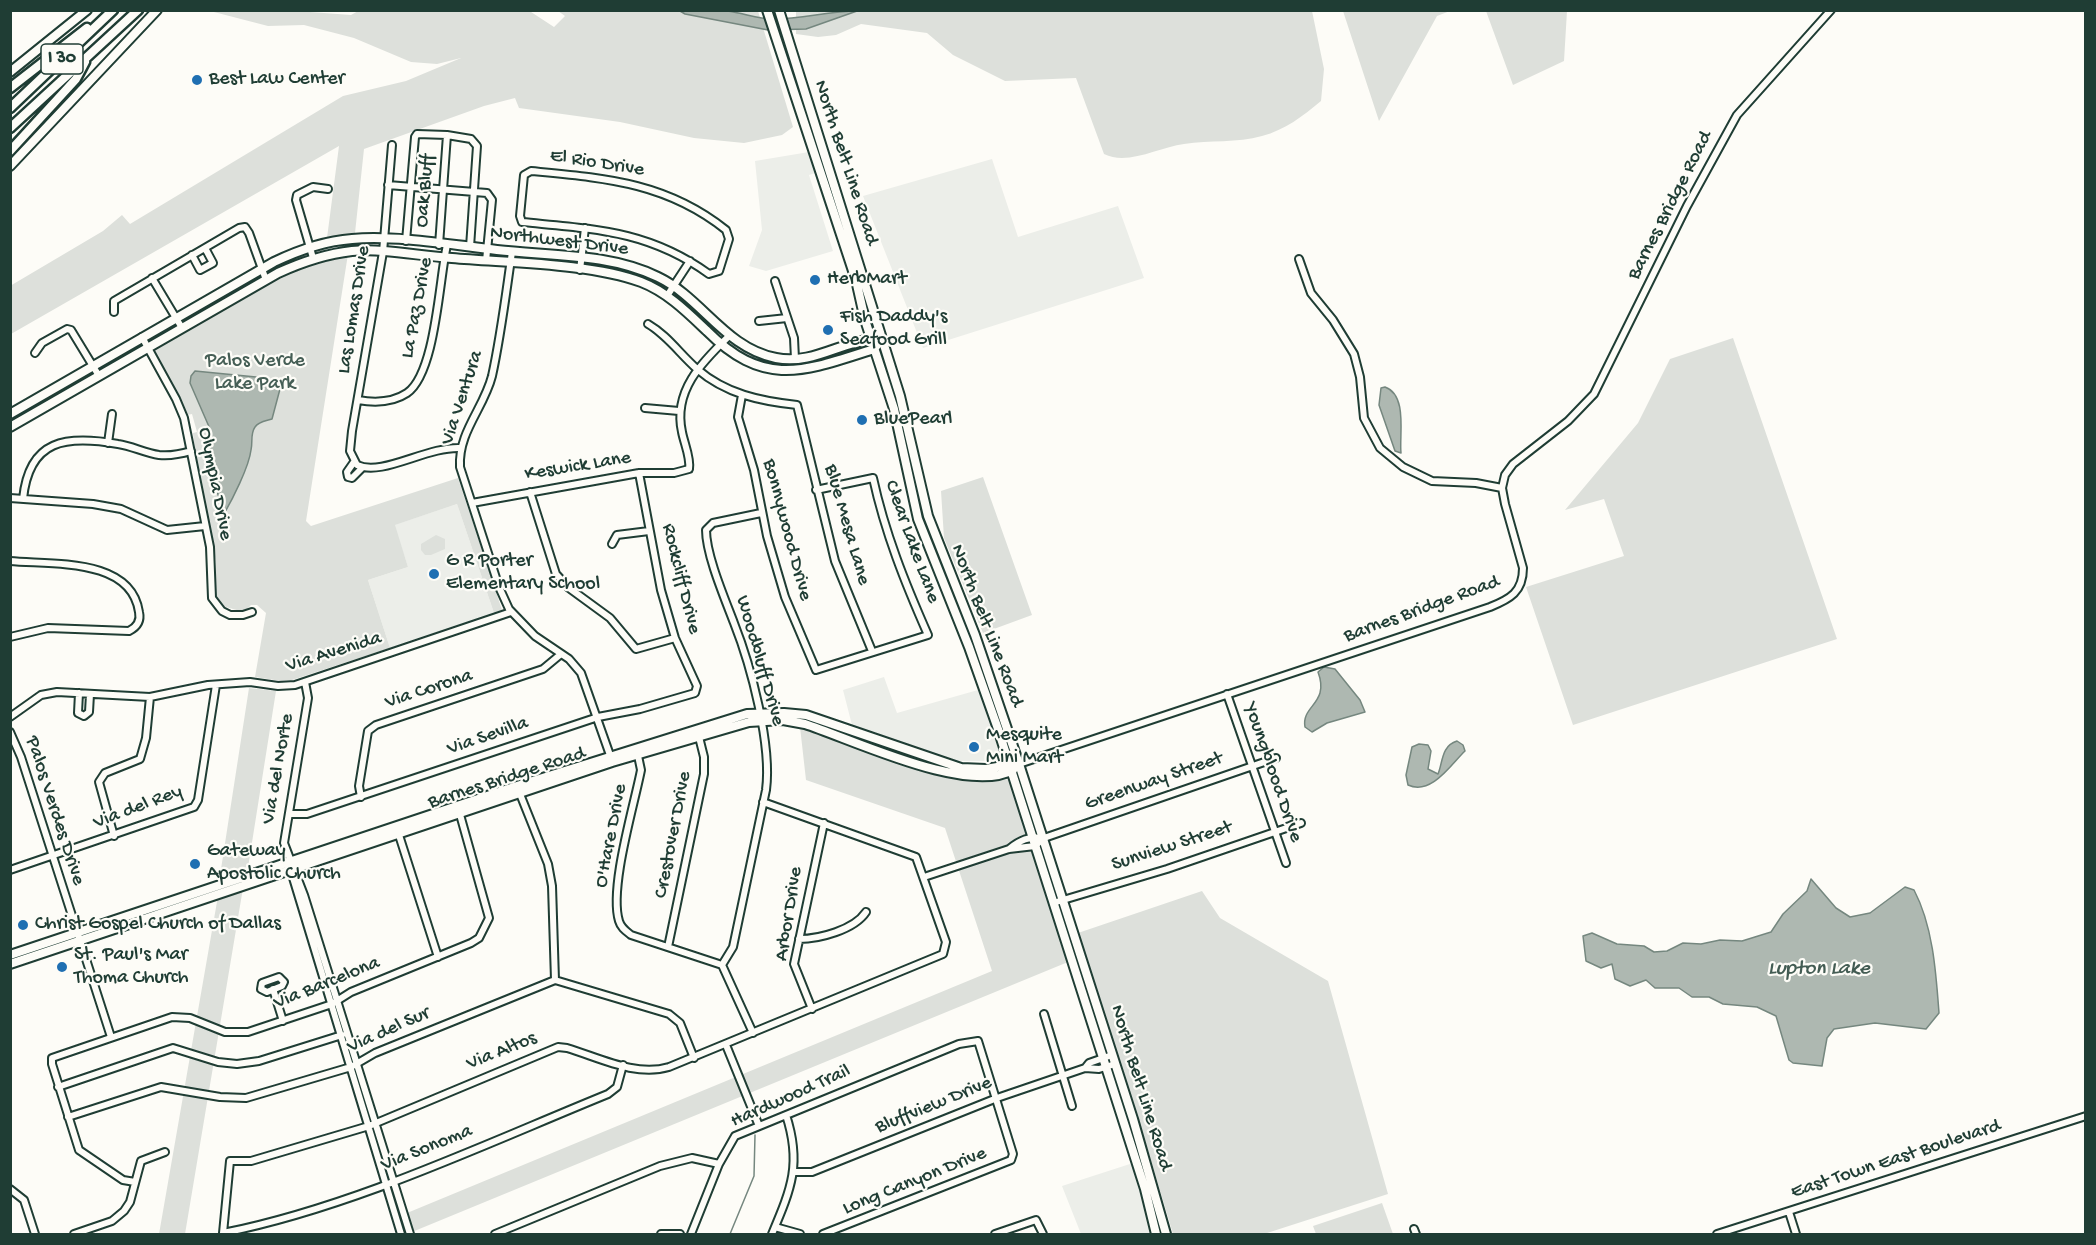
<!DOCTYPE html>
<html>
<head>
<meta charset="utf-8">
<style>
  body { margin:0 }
  #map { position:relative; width:2096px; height:1245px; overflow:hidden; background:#fdfcf7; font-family:"Gochi Hand",sans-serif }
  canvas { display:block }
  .frame { position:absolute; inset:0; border:12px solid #1f3d34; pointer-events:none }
</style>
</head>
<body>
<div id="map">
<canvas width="2096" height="1245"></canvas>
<div class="frame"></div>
</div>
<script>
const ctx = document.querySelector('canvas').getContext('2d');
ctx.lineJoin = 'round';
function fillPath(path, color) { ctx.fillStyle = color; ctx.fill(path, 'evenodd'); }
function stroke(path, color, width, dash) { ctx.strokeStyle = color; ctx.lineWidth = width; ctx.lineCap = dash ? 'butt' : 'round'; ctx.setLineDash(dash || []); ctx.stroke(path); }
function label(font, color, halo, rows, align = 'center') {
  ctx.font = font + ' "Gochi Hand",sans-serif'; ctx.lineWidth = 4.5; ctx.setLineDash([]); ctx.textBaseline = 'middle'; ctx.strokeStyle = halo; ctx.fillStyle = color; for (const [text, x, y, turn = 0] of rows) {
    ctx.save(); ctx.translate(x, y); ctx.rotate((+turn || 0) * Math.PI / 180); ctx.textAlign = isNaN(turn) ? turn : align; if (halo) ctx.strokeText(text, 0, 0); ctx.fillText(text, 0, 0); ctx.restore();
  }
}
fillPath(new Path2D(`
  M809 152 815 173 809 175 833 251 766 271 749 266 762 230 755 161Z
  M992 159 1018 237 1118 206 1144 278 923 348 863 196Z
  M457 504 494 613 390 648 368 580 408 567 394 525Z
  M884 677 897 713 978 690 1001 757 991 761H953L936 758 852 725 843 690Z
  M1133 1163 1153 1234H1081L1062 1186Z`), '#eceee9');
fillPath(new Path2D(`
  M283 10 351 15 360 10H528L554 27 565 16 558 11H758L793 127 782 135 744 143 694 138 620 122 519 108 515 98 484 106 364 149 355 233 327 238 339 146 11 334 10 286 103 231 122 215 130 224 343 96 406 81 461 58 437 64 411 62 354 38 304 25 268 26 210 11Z
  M796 10 1312 11 1324 69 1321 101C1303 116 1285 130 1262 136 1237 143 1210 140 1184 144 1159 147 1128 166 1104 154L1076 78 1005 81 953 55 927 33 861 24 836 35 818 37 796 34Z
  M1343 11H1450L1437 16 1379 121Z
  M1486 11H1567L1564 61 1513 85Z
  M348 254 306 521 311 526 458 478 502 610 494 613 457 504 395 525 408 567 368 580 390 648 292 680 281 681 255 677 266 613 257 605H251L244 612 222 606 216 597V562L195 451 193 433 197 432 192 414 187 415 185 412 153 351 156 346 303 264Z
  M1733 338 1837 639 1573 725 1526 587 1624 556 1604 499 1565 510 1638 423 1670 359Z
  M983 477 1032 615 983 633 944 538 941 491Z
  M436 535 445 539V549L431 555H425L421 550V544Z
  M249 688 276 691 247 874 219 882Z
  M800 727 958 778 985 782 1010 779 1068 962 412 1232 407 1213 992 971 945 828 806 780Z
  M243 888 185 1234H159L218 896Z
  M1202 891 1220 918 1328 981 1388 1194 1264 1234H1173L1135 1107 1078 933Z
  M1382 1203 1393 1234H1316L1313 1226Z`), '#dde0db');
const water = new Path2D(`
  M680 11C695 11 712 8 727 11 744 13 757 19 773 19 804 19 827 11 857 11L806 29 768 30 685 14Z
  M195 371 256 377 280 389 272 419C266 421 259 421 255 427 250 434 253 442 251 450 249 467 232 500 224 514L212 475 210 429 190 383 191 376Z
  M1385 387C1408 395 1399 436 1401 453L1395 451 1379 405 1381 388Z
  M1324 667 1335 669 1360 700 1365 712 1327 723 1312 732 1305 727C1301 705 1330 704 1318 672Z
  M1457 741 1463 745 1465 751C1452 763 1432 796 1408 785L1406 775 1412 747 1419 744 1428 745 1431 751 1428 769 1438 774C1443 762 1441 746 1457 741Z
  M1811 879 1836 908 1850 917 1870 913 1905 887 1914 890C1933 926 1936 972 1939 1013L1926 1029 1875 1023 1834 1029 1827 1038 1822 1066 1793 1063 1789 1060 1776 1016 1757 1007 1723 1004 1709 997H1692L1679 988H1655L1646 980 1630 986 1615 979 1612 964 1601 968 1586 961 1583 936 1592 933 1617 944 1644 946 1654 952 1667 951 1683 943 1701 944 1720 940 1742 941 1771 932 1783 914 1807 891Z`);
fillPath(water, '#aeb8b1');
stroke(water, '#75877f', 1.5);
stroke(new Path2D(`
  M730 1234 754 1176 755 1135`), '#75877f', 1.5);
const minor = new Path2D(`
  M447 135 471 139 477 146 470 247
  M392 145 383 252 352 431 350 451 357 465C382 477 427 446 461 448
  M531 171C604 178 666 182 726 230L729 239 719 271 709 274C648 230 593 229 522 222L520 216 524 175Z
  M388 185 487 193 492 200 486 261
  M406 241 415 137 417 134 447 135 439 245
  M512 252C506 293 501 335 492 376 484 408 458 432 460 467L499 587 509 609 535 636 569 659 581 673 611 758
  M192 255 200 270 213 263 205 248
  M313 258 296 200 297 195 313 187 328 189
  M1299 259 1311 293 1333 320 1354 354 1360 377 1364 418 1380 448 1403 467 1432 481 1476 483 1502 488
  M580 270 585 228
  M152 278 182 328
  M775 281 794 338 795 359
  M667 296 690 261
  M114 312V301L239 228 245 227 249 233 266 280
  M759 321 787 318
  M648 324C667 335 680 354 697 369 726 394 760 401 797 405L835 561 872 651
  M142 337 176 399 184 418 210 547 212 598 222 611 230 615H243L252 612
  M35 353 42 343 67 329 71 330 99 376
  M742 395 738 417 754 470 767 536 785 597 816 670 928 635C905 583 885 533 873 478L816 490
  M358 400C375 403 392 403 407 393 436 373 439 279 447 245
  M645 408 679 411
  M108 443 112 414
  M354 462 347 472 348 477 352 478 362 468
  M530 492 556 574 569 588 610 618 636 649 675 638
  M10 498 93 504 121 509 167 530 205 526
  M23 499C29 439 66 435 118 444 132 446 145 453 159 455 169 456 181 454 191 451
  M472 503 639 473H674L689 469C691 458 684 443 682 432 673 391 701 363 729 336
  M612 544 617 535 649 531
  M10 561C51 565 131 557 139 612 141 621 137 627 129 631L48 628 10 637
  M305 682 308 698 284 843 304 895 410 1234
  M79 693 78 713 84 716 89 712 90 694
  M1227 694 1286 863
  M10 717 41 695 57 692 150 697 208 685 250 682 278 686 295 685 511 612
  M10 732 21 757 111 1037
  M637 751 641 770C634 806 609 888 619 921 621 928 626 931 631 935L722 965 753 1033
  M1019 764 1490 607C1510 599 1523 592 1523 568L1505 504 1502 488 1505 475 1513 464 1568 421 1594 394 1687 206 1737 115 1831 10
  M518 789 548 864 552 886 555 980
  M361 797 359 786 368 731 376 725 543 669 561 654
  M289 814H307L598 717 640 709 695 693 697 686 675 638 661 590 639 473
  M398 832 438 957
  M114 836 99 782 105 773 140 759 146 738 150 697
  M1009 849C1020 840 1029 836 1044 838
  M290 868 401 1234
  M10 870 194 807 198 800 216 685
  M924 877 1009 849 1035 846 1044 838 1276 758
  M1053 903 1167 869 1301 823
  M799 939C819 939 854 930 866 912
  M668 947 704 774V757L698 733
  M722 965 733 947 766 790C772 745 751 666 734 623 725 599 706 555 706 530L713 523 761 513
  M279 977 284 982 282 986 267 992 261 989 262 983Z
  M273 989 283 1021
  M812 1009 794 964 824 823
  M1044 1014 1072 1106
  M726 1045 759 1126
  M623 1065 617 1087 608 1094C485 1144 353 1207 223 1233L230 1161H251L369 1126 558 1047 567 1048C600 1058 636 1077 669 1067L943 954 946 942 916 857 763 802
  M1085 1068 1089 1063 1112 1055
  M58 1087 173 1048 218 1062 237 1064 259 1061 342 1035
  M68 1117 161 1087 220 1097 246 1098 351 1067 375 1053 555 980 669 1014 680 1023 694 1058
  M794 1172H812L997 1098 1085 1068 1099 1069 1115 1064
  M135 1182 123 1180 79 1150 52 1064V1058L172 1017 190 1018 225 1032H248L332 1004 351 992 471 943 479 938 489 918 459 811
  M10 1189 24 1200 35 1234
  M1789 1212 1796 1234
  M775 1227 800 1234
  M1414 1229 1416 1234
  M74 1234 112 1221 124 1211 130 1202 141 1161 165 1152
  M495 1234 660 1166 692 1158 719 1164
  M661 1234H680
  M691 1234 719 1164 735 1136 959 1044 978 1041 1013 1154 1011 1160 823 1234
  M772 1234C791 1189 802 1164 786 1115
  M995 1234 1036 1220 1043 1234
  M1717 1234 2086 1116`);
const major = new Path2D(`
  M767 10 856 280 865 320 894 409 918 519 969 647 998 729 1145 1189 1156 1234
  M779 10 900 396 928 516 975 635 1019 764 1133 1119 1166 1234
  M10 72 87 10
  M10 166 157 10
  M10 414 274 262C299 250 324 241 352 239 396 235 453 245 497 250 550 256 609 253 658 277 702 298 725 348 776 358 812 365 840 342 873 339
  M10 427 278 273C302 262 325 254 352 251 384 248 419 256 452 258 508 263 590 263 641 282 667 292 687 312 707 331 765 389 805 371 874 349L877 345
  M10 955 517 786 747 714 784 713 806 715 961 768 986 769 1014 764
  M10 964 612 762 749 722 783 720 805 724C854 740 967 795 1013 770`);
const highway = new Path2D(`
  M10 88 87 28
  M10 108 113 10
  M10 128 138 10
  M10 151 76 79 85 62`);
stroke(minor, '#1f3d34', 10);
stroke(major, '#1f3d34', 12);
stroke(highway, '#1f3d34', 13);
stroke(minor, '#fdfcf7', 6);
stroke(major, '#fdfcf7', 8);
stroke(highway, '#fdfcf7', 8);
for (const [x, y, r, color] of [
  [197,80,6,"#1f6fb2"],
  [815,280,6,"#1f6fb2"],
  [828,330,6,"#1f6fb2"],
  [862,420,6,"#1f6fb2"],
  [434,574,6,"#1f6fb2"],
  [974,747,6,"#1f6fb2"],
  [195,864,6,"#1f6fb2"],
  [23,925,6,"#1f6fb2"],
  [62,967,6,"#1f6fb2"]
]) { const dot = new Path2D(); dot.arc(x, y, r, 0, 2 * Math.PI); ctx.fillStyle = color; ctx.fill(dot); stroke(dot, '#fdfcf7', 2); }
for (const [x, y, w] of [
  [62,59,42]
]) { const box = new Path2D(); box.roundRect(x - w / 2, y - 15, w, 30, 4.5); ctx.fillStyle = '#fdfcf7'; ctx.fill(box); stroke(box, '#1f3d34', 1.5); }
label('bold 18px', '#1f3d34', null, [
  ["I 30",62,59]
]);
label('20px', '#1f3d34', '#fdfcf7', [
  ["Best Law Center",209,80],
  ["HerbMart",827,280],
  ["Fish Daddy's",840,318],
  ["Seafood Grill",840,341],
  ["BluePearl",874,420],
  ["G R Porter",446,562],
  ["Elementary School",446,585],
  ["Mesquite",986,736],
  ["Mini Mart",986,759],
  ["Gateway",207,852],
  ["Apostolic Church",207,875],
  ["Christ Gospel Church of Dallas",35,925],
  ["St. Paul's Mar",74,956],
  ["Thoma Church",74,979]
], 'left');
label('20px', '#1f3d34', '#fdfcf7', [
  ["North Belt Line Road",845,163,72],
  ["El Rio Drive",597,164,9],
  ["Oak Bluff",426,191,-85],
  ["Barnes Bridge Road",1671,206,-63],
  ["Northwest Drive",559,242,7],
  ["La Paz Drive",418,308,-79],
  ["Las Lomas Drive",355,310,-81],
  ["Via Ventura",463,398,-72],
  ["Keswick Lane",578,467,-9],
  ["Olympia Drive",214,484,79],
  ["Blue Mesa Lane",846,525,74],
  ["Bonnywood Drive",786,530,75],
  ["Clear Lake Lane",911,542,70],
  ["Rockcliff Drive",680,579,76],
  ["Barnes Bridge Road",1422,610,-20],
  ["North Belt Line Road",986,626,69],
  ["Via Avenida",334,653,-17],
  ["Woodbluff Drive",759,661,74],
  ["Via Corona",429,690,-18],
  ["Via Sevilla",488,737,-19],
  ["Via del Norte",279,769,-80],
  ["Youngblood Drive",1272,773,71],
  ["Barnes Bridge Road",507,779,-18],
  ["Greenway Street",1154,782,-19],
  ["Via del Rey",138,808,-21],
  ["Palos Verdes Drive",54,811,72],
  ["Crestover Drive",674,835,-79],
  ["O'Hare Drive",612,836,-79],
  ["Sunview Street",1172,847,-18],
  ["Arbor Drive",790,914,-81],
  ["Via Barcelona",327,984,-22],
  ["Via del Sur",389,1031,-24],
  ["Via Altos",502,1052,-22],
  ["North Belt Line Road",1140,1088,73],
  ["Hardwood Trail",791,1097,-24],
  ["Bluffview Drive",934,1106,-22],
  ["Via Sonoma",427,1149,-22],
  ["East Town East Boulevard",1896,1160,-18],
  ["Long Canyon Drive",915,1182,-22]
]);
label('20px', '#455e55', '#fdfcf7', [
  ["Palos Verde",255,362],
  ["Lake Park",255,385]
]);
label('italic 21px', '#435c53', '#fdfcf7', [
  ["Lupton Lake",1819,970]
]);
</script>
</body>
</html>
